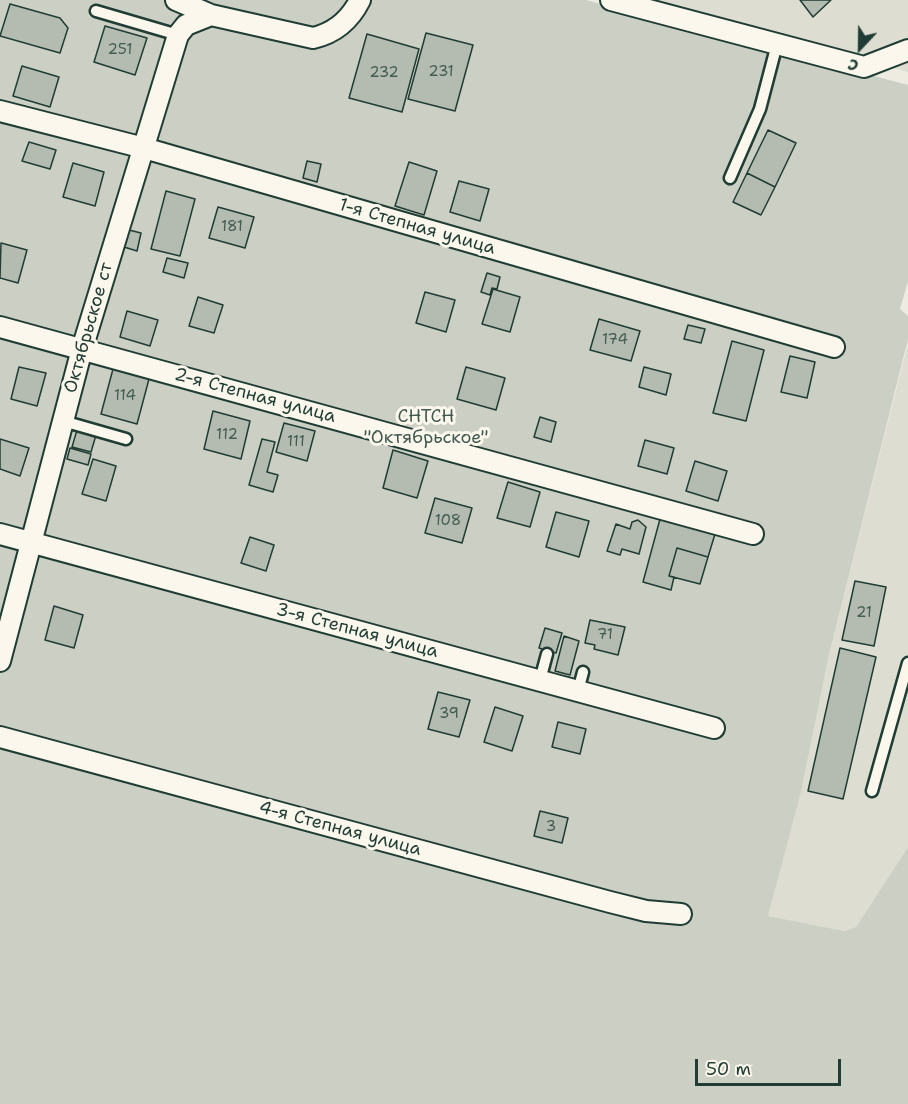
<!DOCTYPE html>
<html>
<head>
<meta charset="utf-8">
<style>
  body { margin:0 }
  #map { position:relative; width:908px; height:1104px; overflow:hidden; background:#eeece1; font-family:"Shantell Sans",sans-serif }
  canvas { display:block }
  .north { position:absolute; left:830px; top:18px; width:60px; height:60px; -webkit-text-stroke:4px #fbf7ec; paint-order:stroke; rotate:202deg; font-size:16px; font-weight:700; line-height:24px; text-align:center; color:#1f3d34 }
  .north::after { content:''; display:block; margin:auto; width:21px; height:27px; background:#1f3d34; clip-path:polygon(50% 0,100% 100%,50% 72%,0 100%) }
  .scale { position:absolute; left:695px; top:1059px; width:146px; height:27px; box-sizing:border-box; border:3px solid #1f3d34; border-top:0; padding-left:8px; font-size:18px; line-height:21px; white-space:nowrap; color:#1f3d34; -webkit-text-stroke:4px #fbf7ec; paint-order:stroke }
</style>
</head>
<body>
<div id="map">
<canvas width="908" height="1104"></canvas>
<div class="north">С</div>
<div class="scale">50 m</div>
</div>
<script>
const ctx = document.querySelector('canvas').getContext('2d');
ctx.lineJoin = 'round';
function fillPath(path, color) { ctx.fillStyle = color; ctx.fill(path, 'evenodd'); }
function stroke(path, color, width, dash) { ctx.strokeStyle = color; ctx.lineWidth = width; ctx.lineCap = dash ? 'butt' : 'round'; ctx.setLineDash(dash || []); ctx.stroke(path); }
function label(font, color, halo, rows, align = 'center') {
  ctx.font = font + ' "Shantell Sans",sans-serif'; ctx.lineWidth = 6; ctx.setLineDash([]); ctx.textBaseline = 'middle'; ctx.strokeStyle = halo; ctx.fillStyle = color; for (const [text, x, y, turn = 0] of rows) {
    ctx.save(); ctx.translate(x, y); ctx.rotate((+turn || 0) * Math.PI / 180); ctx.textAlign = isNaN(turn) ? turn : align; if (halo) ctx.strokeText(text, 0, 0); ctx.fillText(text, 0, 0); ctx.restore();
  }
}
fillPath(new Path2D(`
  M636 0H908V72L865 60Z
  M908 343V847L856 927 845 931 768 916 801 792 828 659Z`), '#ddddd2');
fillPath(new Path2D(`
  M0 0H586L908 85V281L900 309 908 316V339L828 659 801 792 768 916 845 931 856 927 908 847V1104H0Z`), '#cbcfc4');
const building = new Path2D(`
  M800 0H831L813 17Z
  M10 4 60 18 68 28 60 53 0 36Z
  M105 26 147 38 135 75 94 62Z
  M426 33 473 45 455 111 408 99Z
  M367 34 419 49 402 112 349 98Z
  M22 66 59 77 50 107 13 96Z
  M768 130 796 143 775 187 747 173Z
  M29 142 56 150 50 169 22 161Z
  M307 161 321 164 317 182 303 178Z
  M409 162 437 171 424 215 395 206Z
  M73 163 104 172 95 206 63 197Z
  M747 173 775 187 761 215 733 202Z
  M459 181 489 189 480 221 450 212Z
  M166 191 195 199 180 256 151 249Z
  M218 207 254 217 245 248 209 238Z
  M129 230 141 233 137 251 124 247Z
  M1 243 27 250 18 283 0 278Z
  M167 258 188 263 184 278 163 272Z
  M487 273 500 277 497 289 492 288 490 295 481 292Z
  M493 289 520 297 510 332 482 324Z
  M425 292 455 300 446 332 416 323Z
  M198 297 223 305 214 333 189 326Z
  M127 311 158 320 150 346 120 337Z
  M599 319 640 331 631 361 590 350Z
  M688 325 705 329 701 343 684 339Z
  M732 341 764 350 746 421 713 413Z
  M790 356 815 362 807 398 781 392Z
  M19 367 46 373 37 406 11 399Z
  M466 367 505 378 496 410 457 399Z
  M644 367 671 374 666 395 639 387Z
  M113 369 149 379 137 424 101 414Z
  M213 411 250 421 241 459 204 449Z
  M540 417 556 422 551 442 534 437Z
  M284 423 315 431 307 461 276 452Z
  M77 430 96 435 91 452 72 447Z
  M0 439 29 448 20 476 0 469Z
  M262 439 275 442 267 472 278 475 273 492 249 485Z
  M645 440 674 448 667 474 638 466Z
  M70 448 91 454 88 465 67 459Z
  M393 450 428 461 417 498 383 488Z
  M93 459 116 466 106 501 82 494Z
  M695 461 727 471 718 501 686 491Z
  M508 482 540 492 530 527 497 518Z
  M435 498 472 508 462 543 425 533Z
  M556 512 589 521 579 557 546 547Z
  M660 519 715 534 708 557 677 548 669 576 674 577 671 590 643 582Z
  M638 520 646 527 639 554 622 549 620 555 607 551 616 524 630 529 632 522Z
  M250 537 274 545 266 571 241 563Z
  M677 548 708 557 700 584 669 576Z
  M855 581 886 587 874 646 842 640Z
  M54 606 83 615 74 648 45 640Z
  M590 620 625 627 618 655 594 649 595 645 585 643Z
  M545 628 562 633 556 653 539 648Z
  M564 636 579 641 570 675 555 671Z
  M840 648 876 657 843 799 808 791Z
  M438 692 470 700 459 737 428 729Z
  M495 707 523 716 512 751 484 742Z
  M558 722 586 729 580 754 552 747Z
  M540 811 568 818 562 843 534 836Z`);
fillPath(building, '#b4bbb0');
stroke(building, '#1f3d34', 1.5);
const service = new Path2D(`
  M96 11 178 35
  M730 178 760 109 777 44
  M63 421 126 439
  M540 680 547 654
  M578 691 583 672
  M872 791 908 663`);
const minor = new Path2D(`
  M176 0 211 15 313 38C335 33 350 20 360 0
  M611 0 864 67 908 50
  M0 111 144 148 834 347
  M0 327 753 534
  M0 534 714 728
  M0 661 82 349 178 35 186 25 211 15
  M0 737 610 902 646 911 681 914`);
stroke(service, '#1f3d34', 15);
stroke(minor, '#1f3d34', 24);
stroke(service, '#fbf7ec', 10);
stroke(minor, '#fbf7ec', 20);
label('15px', '#445c53', null, [
  ["251",120,50],
  ["231",441,72],
  ["232",384,73],
  ["181",232,227],
  ["174",615,340],
  ["114",125,396],
  ["112",227,435],
  ["111",296,442],
  ["108",448,521],
  ["21",864,613],
  ["71",605,635],
  ["39",449,714],
  ["3",551,827]
]);
label('18px', '#1f3d34', '#fbf7ec', [
  ["1-я Степная улица",417,227,16],
  ["Октябрьское ст",89,328,-74],
  ["2-я Степная улица",255,396,15],
  ["3-я Степная улица",357,631,15],
  ["4-я Степная улица",340,829,15]
]);
label('18px', '#415a51', '#fbf7ec', [
  ["СНТСН",426,417],
  ["\"Октябрьское\"",426,438]
]);
</script>
</body>
</html>
